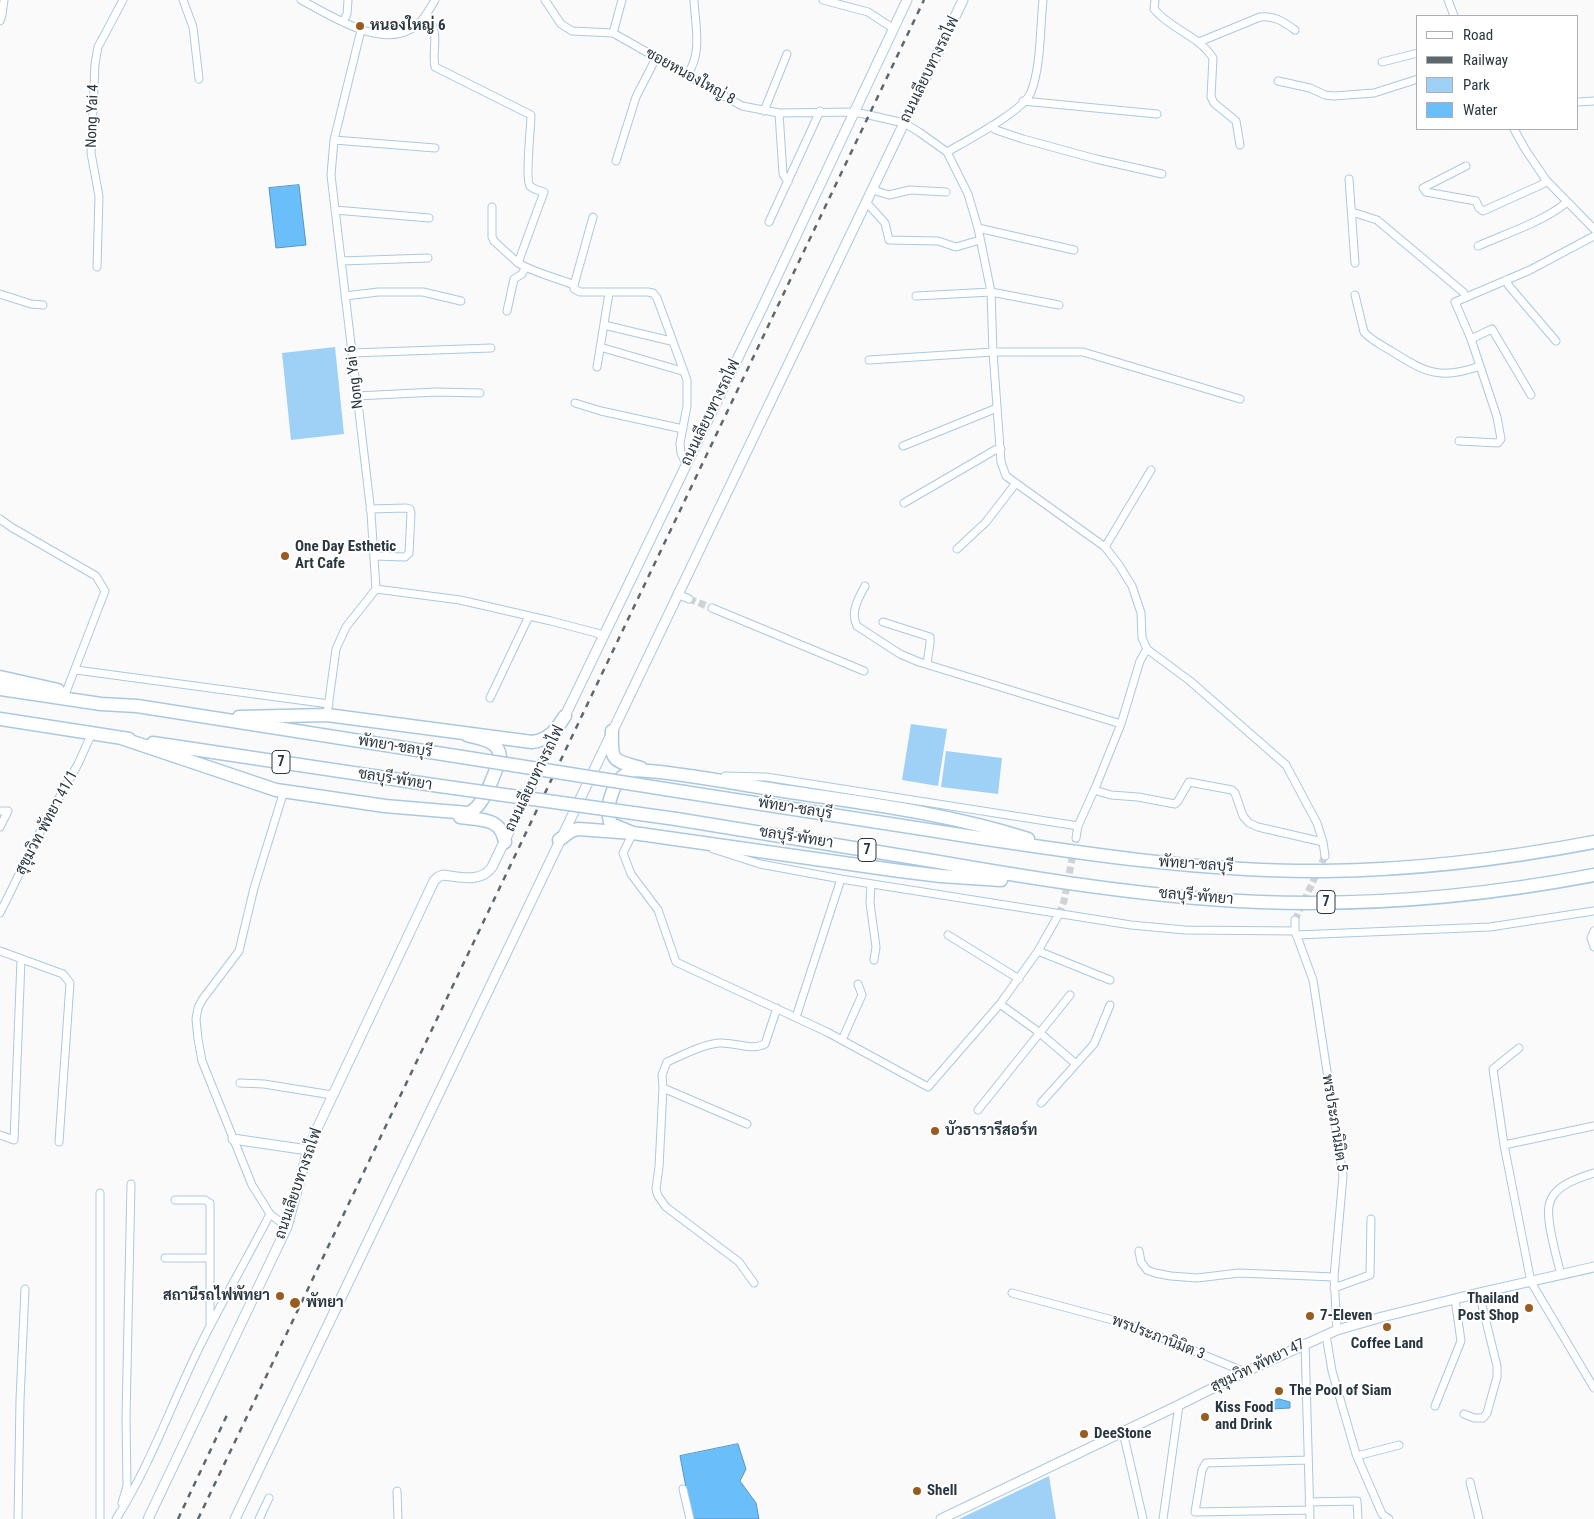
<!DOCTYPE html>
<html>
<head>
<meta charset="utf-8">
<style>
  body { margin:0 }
  #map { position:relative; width:1594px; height:1519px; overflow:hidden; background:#fafafa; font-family:"Roboto Condensed",sans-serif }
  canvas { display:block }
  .legend { position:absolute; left:1416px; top:15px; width:162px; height:115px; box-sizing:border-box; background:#fff; border:1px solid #aaafb3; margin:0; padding:6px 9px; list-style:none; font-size:15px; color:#2a3740 }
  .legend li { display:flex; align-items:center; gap:10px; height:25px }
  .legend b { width:25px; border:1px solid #aaafb3 }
</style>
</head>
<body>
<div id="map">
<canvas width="1594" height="1519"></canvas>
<ul class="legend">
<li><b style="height:6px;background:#fff"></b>Road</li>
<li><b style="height:6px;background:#5d676e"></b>Railway</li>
<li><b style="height:14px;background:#9fd1f6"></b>Park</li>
<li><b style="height:14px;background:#6abef9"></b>Water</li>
</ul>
</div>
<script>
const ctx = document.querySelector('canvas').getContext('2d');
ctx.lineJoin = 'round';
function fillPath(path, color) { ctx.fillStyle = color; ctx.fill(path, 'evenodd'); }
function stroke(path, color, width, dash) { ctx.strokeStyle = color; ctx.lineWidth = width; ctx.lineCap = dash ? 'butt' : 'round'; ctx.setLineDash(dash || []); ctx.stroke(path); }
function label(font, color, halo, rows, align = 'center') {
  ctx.font = font + ' "Roboto Condensed",Sarabun,sans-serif'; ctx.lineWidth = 4; ctx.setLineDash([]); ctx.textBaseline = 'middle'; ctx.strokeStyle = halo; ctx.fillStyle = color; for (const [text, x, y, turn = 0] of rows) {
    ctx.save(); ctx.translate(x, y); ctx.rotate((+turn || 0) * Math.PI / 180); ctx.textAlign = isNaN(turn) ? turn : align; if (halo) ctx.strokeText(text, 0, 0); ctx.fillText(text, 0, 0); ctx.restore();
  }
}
fillPath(new Path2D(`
  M335 347 344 434 291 440 282 353Z
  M911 724 947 729 938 786 902 780Z
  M946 751 1002 758 998 794 941 787Z
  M1049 1476 1056 1519H959Z`), '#9fd1f6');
const water = new Path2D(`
  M299 185 306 245 276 248 269 188Z
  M1279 1399 1290 1402V1408L1272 1409 1271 1402Z
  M738 1444 746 1469 740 1481 756 1503 759 1519H692L680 1456Z`);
fillPath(water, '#6abef9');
stroke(water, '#5796c2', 1);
stroke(new Path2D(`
  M689 599 712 608
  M1059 914 1064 901 1076 838
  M1295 920 1325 856`), '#d0d3d5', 7, [7, 3.5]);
const minor = new Path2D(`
  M183 0 193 27 199 79
  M301 0C332 16 384 52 417 25 425 19 430 8 435 0
  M545 0 561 24 572 31 613 33 742 106 779 113 854 112 869 115 904 123 919 132 947 152 968 194 978 228 991 292 993 352 1001 462 1006 476 1105 547 1119 565 1132 586 1141 613 1142 638 1147 649 1190 681 1286 765 1317 823 1323 842 1325 856
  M823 0 868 12 894 29
  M1155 0 1154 9C1170 29 1198 35 1213 58L1211 97 1214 103 1236 121 1240 145
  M1448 0 1454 16
  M425 16C442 31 431 49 435 67L531 115C531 126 525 179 530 186 533 189 540 191 544 192L518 263C537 274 555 277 574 285V289L580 292H648L653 293 657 298 687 380V406L680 443 681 453 686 464
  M0 21 2 15 4 0
  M343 22 347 14 348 0
  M613 33 622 0
  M1199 42 1260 17C1274 15 1284 22 1295 30
  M1382 62 1418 53
  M687 75C703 53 695 25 694 0
  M1278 81 1310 88 1325 95 1334 96 1374 93 1418 79
  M1023 101 1157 114
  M1578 102 1594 101
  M764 111 787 54
  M779 113 783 174 788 182
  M991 126 996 130 1023 139 1096 159 1162 174
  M1514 129 1525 149 1546 180 1594 229
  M334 140 435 148
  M947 152C966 141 1024 111 1031 92 1041 67 1040 28 1043 0
  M616 161 636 97 656 58
  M1466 166 1423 188 1426 192 1476 201 1479 208 1483 211 1543 184 1546 180
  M1349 179 1355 263
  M873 190 889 195 910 190 946 192
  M866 202 885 223 889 240 938 241 956 247 980 240
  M492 207V237L494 241 518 263
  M335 210 429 218
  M1352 212 1377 220 1463 292 1466 297
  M769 222 820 111
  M978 228 1074 250
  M1478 246C1505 234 1545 221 1567 202
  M341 261 428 258
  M97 267 99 196 91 153 95 64 98 47 123 0
  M1506 280 1509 286 1556 341
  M574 285 593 217
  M0 294 31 304 43 305
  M1355 295 1364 332C1372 341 1383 346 1393 352 1426 373 1441 380 1480 366
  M345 296 378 292H423L461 301
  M916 296 991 292 1059 305
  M507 311 514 279 522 274 525 268
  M604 325 671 341
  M1471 339 1492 329 1531 395
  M600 347 682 371
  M352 353 491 348
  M869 360 993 352H1083L1240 399
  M597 367 609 293
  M357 396 436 392 480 393
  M575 403 601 411 683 429
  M1459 441 1498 443 1501 439 1497 417 1471 339 1455 302 1530 270 1594 236
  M903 446 997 408
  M904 503 995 450 1001 449
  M370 509 406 508 410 509 411 513 409 553 405 557 375 556
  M0 519 11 527 96 576 105 591 66 692
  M1105 547 1151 470
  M957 549 986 522 1016 483
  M865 586C858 599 850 612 857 626L900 654 919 662 1121 724
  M376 589 460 600 551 621 604 635
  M677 594 689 599
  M712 608 864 671
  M883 622 930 637V643L927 664
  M76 670 329 704
  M490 698 529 616
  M327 715 336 649 346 627 376 589 371 513 331 175 334 140 361 30
  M725 776 766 777 1078 826
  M1094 790 1111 795 1138 797 1175 804 1178 801 1189 782 1232 790 1235 793 1243 816 1249 823 1258 827 1323 842
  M284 791 254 888 239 951 202 1000 198 1008 196 1019 198 1039 202 1061 252 1185 270 1214 287 1227
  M0 811H8L0 827
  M633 833 623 853 631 874 658 910 676 962 827 1032 928 1087 1000 1004 1038 951 1059 914
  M1076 838 1078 826 1096 786 1121 724 1140 661 1147 649
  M713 849 760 864 841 879 1131 925 1185 930 1295 931
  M871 884 870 903 876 947 874 960
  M0 913 41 830 78 764 92 733
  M1295 920V931L1313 980 1343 1176 1334 1277 1337 1330
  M1594 931 1591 938 1594 947
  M948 935 1019 979
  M1296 935 1490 927 1594 911
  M0 951 63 974 70 983 59 1142
  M1038 951 1110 980
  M1000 1004 1040 1033 1076 1064
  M796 1017 841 879
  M842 1040 862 995 858 984
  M240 1083 264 1084 332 1095
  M663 1088 747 1124
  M1041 1103 1094 1044 1110 1005
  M978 1110 1070 995
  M1594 1126 1504 1145 1531 1282 1594 1388
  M0 1135 14 1140 21 960
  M1504 1145 1493 1069 1519 1048
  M100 1193V1519
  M175 1200H205L210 1203V1325
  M1139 1251 1141 1262 1147 1270 1155 1273 1171 1276 1197 1278 1239 1273 1334 1277
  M165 1258H209
  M1561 1275C1557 1258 1546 1222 1549 1206 1552 1186 1578 1178 1594 1173
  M754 1283 739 1262 666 1207 658 1196 656 1189 659 1167 663 1088 662 1075 667 1062C683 1055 701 1045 719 1043 734 1042 751 1051 765 1044L777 1008
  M1334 1288 1370 1275 1371 1219
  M1012 1293 1131 1325 1245 1372
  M1326 1335 1332 1371 1356 1454 1382 1514 1389 1519
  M1305 1343 1310 1519
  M1435 1406 1461 1341 1455 1299
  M1464 1414 1474 1418H1483L1487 1413 1497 1377V1366L1479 1293
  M1123 1432 1143 1519
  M1357 1456 1399 1445
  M1308 1460 1206 1463 1202 1470 1195 1512 1310 1510
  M1470 1482 1479 1519
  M683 1489 690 1519
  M397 1491 398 1519
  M1309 1502 1357 1501 1358 1519
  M122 1503 127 1486 126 1417 131 1184
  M18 1519 20 1400 25 1289
  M116 1519C150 1466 171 1405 199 1348 221 1303 247 1259 270 1214
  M259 1519 269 1498
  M1163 1519 1179 1405`);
const tertiary = new Path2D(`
  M233 1139 308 1150
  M148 1519 287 1227 308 1150 315 1133 434 881 438 877 443 875C461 877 481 883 492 867L763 306 907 0
  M235 1519 963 0
  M941 1519 1179 1405 1245 1372 1337 1330 1382 1317 1479 1293 1594 1267`);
const trunk = new Path2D(`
  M0 677 58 690
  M0 689 101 704 137 706 462 757
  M239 717 327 715 532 742C549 740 556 730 565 716
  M0 719 129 739
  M612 731C611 762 612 760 641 768
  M121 738 276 790 385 806 468 813C483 809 496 771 500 757 499 740 480 739 467 735
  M153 743 440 786
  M684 792C779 807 873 821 967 836 1085 854 1204 872 1324 871 1415 870 1505 859 1594 842
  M460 817C480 820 501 817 505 842
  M676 819C761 833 847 847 933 861 1025 877 1117 892 1209 899 1337 909 1468 899 1594 875
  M633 833 611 824C603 806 615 773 636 770 687 773 740 785 790 792 870 804 951 814 1028 839
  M559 840 571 831 578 829 633 833 900 871 941 876 1001 880`);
stroke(minor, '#aac9e1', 9);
stroke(tertiary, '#aac9e1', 11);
stroke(trunk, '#aac9e1', 15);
stroke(minor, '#fff', 7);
stroke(tertiary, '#fff', 9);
stroke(trunk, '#fff', 12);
stroke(new Path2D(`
  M178 1519 228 1413
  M198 1519 924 0`), '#5d676e', 2.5, [6, 6]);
const trunkBridge = new Path2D(`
  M462 757 684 792
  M440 786 676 819`);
stroke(trunkBridge, '#aac9e1', 15, []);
stroke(trunkBridge, '#fff', 12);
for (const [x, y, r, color] of [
  [360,26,5,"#995c20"],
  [285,556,5,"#995c20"],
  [935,1131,5,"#995c20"],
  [280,1296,5,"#995c20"],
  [295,1303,6,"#995c20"],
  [1529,1308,5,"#995c20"],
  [1310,1316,5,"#995c20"],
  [1387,1327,5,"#995c20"],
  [1279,1391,5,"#995c20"],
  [1205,1417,5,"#995c20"],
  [1084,1434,5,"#995c20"],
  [917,1491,5,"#995c20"]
]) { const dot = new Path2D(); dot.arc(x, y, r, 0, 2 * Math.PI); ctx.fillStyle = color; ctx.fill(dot); stroke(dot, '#fff', 2); }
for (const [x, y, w] of [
  [281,762,18],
  [867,850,18],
  [1326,902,18]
]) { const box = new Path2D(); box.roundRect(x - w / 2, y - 11.5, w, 23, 4); ctx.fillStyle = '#fff'; ctx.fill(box); stroke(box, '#2a3740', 1); }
label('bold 14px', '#2a3740', null, [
  ["7",281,762],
  ["7",867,850],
  ["7",1326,902]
]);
label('bold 15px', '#2a3740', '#fff', [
  ["หนองใหญ่ 6",370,26],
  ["One Day Esthetic",295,547],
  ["Art Cafe",295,564],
  ["บัวธารารีสอร์ท",945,1131],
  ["สถานีรถไฟพัทยา",270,1296,"right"],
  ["Thailand",1519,1299,"right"],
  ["Post Shop",1519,1316,"right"],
  ["พัทยา",306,1303],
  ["7-Eleven",1320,1316],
  ["Coffee Land",1387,1344,"center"],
  ["The Pool of Siam",1289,1391],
  ["Kiss Food",1215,1408],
  ["and Drink",1215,1425],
  ["DeeStone",1094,1434],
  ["Shell",927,1491]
], 'left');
label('15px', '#2a3740', '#fff', [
  ["ถนนเลียบทางรถไฟ",930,70,-64],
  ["ซอยหนองใหญ่ 8",690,77,29],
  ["Nong Yai 4",93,116,-88],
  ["Nong Yai 6",355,377,-97],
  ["ถนนเลียบทางรถไฟ",711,413,-64],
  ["พัทยา-ชลบุรี",395,747,9],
  ["ถนนเลียบทางรถไฟ",535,779,-64],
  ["ชลบุรี-พัทยา",395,780,9],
  ["พัทยา-ชลบุรี",795,809,9],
  ["สุขุมวิท พัทยา 41/1",47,823,-62],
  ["ชลบุรี-พัทยา",796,838,9],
  ["พัทยา-ชลบุรี",1196,865,4],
  ["ชลบุรี-พัทยา",1196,897,5],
  ["พรประภานิมิต 5",1334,1123,81],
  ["ถนนเลียบทางรถไฟ",299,1184,-71],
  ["พรประภานิมิต 3",1158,1338,21],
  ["สุขุมวิท พัทยา 47",1258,1366,-26]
]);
</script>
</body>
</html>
